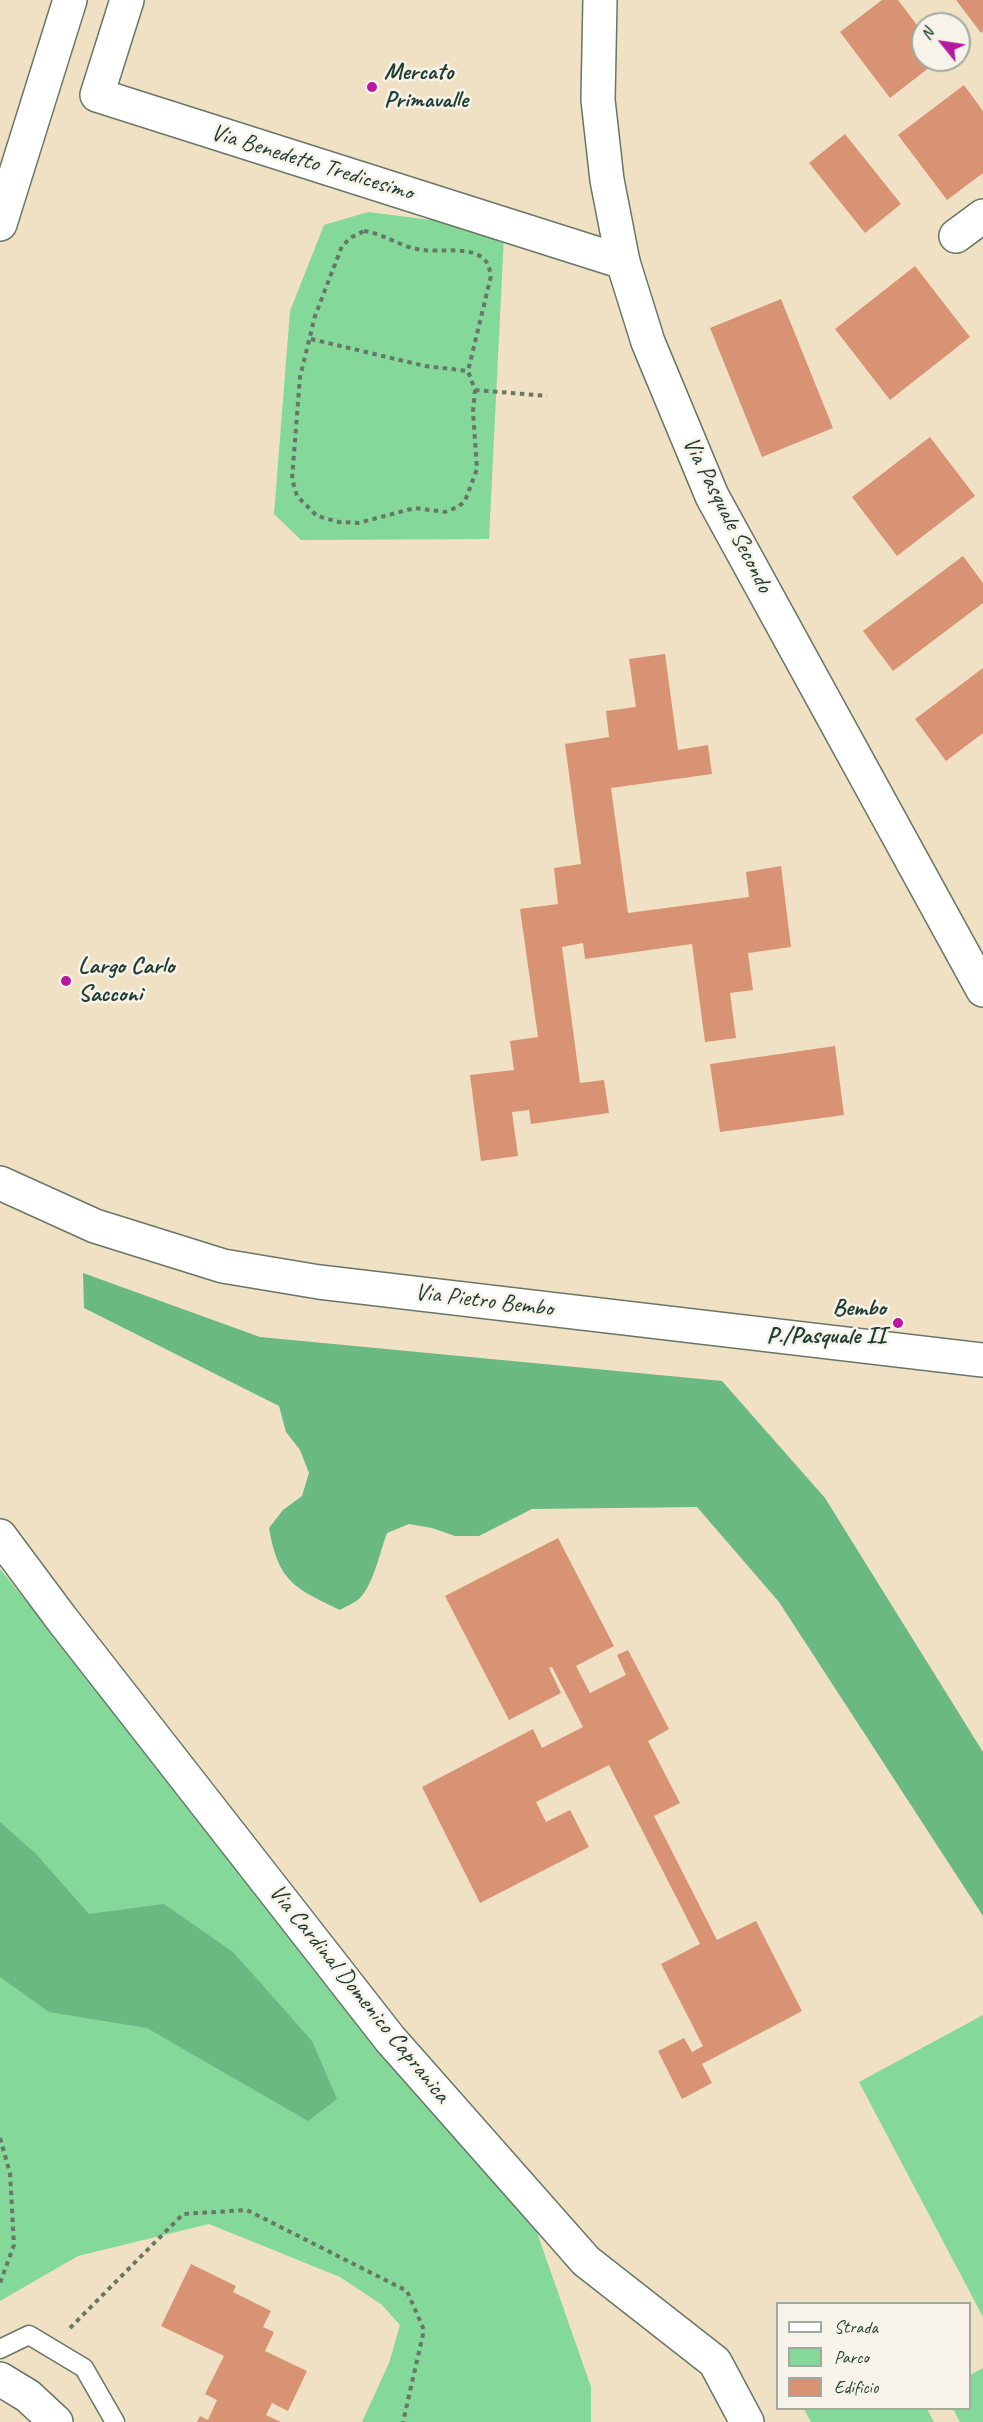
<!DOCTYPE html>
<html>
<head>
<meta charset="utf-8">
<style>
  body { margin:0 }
  #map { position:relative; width:983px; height:2422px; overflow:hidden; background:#f1e1c4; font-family:Caveat,sans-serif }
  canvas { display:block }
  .legend { position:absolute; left:776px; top:2302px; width:195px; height:108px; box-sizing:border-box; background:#f7f3e8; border:2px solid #a1aaa0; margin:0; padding:8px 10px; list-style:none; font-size:18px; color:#1f3d34 }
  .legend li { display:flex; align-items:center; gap:12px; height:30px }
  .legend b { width:30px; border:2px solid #a1aaa0 }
  .north { position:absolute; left:911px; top:12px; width:60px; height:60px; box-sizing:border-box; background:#f7f3e8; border:2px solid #a1aaa0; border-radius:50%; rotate:300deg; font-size:16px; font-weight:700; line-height:24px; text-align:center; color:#1f3d34 }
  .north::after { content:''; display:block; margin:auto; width:21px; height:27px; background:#b5179e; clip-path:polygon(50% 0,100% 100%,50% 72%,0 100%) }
</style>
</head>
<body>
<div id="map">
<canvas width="983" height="2422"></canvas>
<ul class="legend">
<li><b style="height:8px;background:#fff"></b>Strada</li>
<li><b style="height:16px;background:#83d89a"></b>Parco</li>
<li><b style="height:16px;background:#d89374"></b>Edificio</li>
</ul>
<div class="north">N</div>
</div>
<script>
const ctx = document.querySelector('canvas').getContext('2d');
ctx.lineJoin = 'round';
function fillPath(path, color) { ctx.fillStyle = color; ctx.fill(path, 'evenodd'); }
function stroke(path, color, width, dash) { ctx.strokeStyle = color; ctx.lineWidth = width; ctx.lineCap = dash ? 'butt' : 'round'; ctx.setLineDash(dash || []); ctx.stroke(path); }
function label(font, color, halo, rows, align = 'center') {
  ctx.font = font + ' Caveat,sans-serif'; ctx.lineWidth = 5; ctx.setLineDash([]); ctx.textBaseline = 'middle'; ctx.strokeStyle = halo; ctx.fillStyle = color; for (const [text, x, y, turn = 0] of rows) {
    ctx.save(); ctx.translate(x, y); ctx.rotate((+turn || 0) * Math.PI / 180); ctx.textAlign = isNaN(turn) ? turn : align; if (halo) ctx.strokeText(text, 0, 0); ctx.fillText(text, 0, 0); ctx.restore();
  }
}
fillPath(new Path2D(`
  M368 212 455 223 504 236 489 539 301 540 274 514 290 311 324 225Z
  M0 1569 534 2224 591 2387V2422H362L389 2363 400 2325 382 2305 340 2277 209 2224 78 2256 0 2301Z
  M983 2015V2317L859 2082Z
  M983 2368V2422H960L953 2409 970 2408V2375Z
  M804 2409H927L934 2422H811Z`), '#83d89a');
fillPath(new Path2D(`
  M83 1273 260 1337 722 1381 825 1498 983 1752V1916L779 1602 697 1507 532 1509 479 1536H455L432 1528 409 1524 387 1533C380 1552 373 1585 360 1598 355 1603 346 1606 340 1610 294 1588 278 1581 269 1528L283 1510 302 1496 309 1473 300 1450 286 1432 279 1406 84 1308Z
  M0 1822 36 1854 89 1914 164 1904 233 1952 312 2041 337 2099 308 2121 147 2028 49 2012 0 1977Z`), '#6ab882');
fillPath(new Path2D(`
  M882 0H898L923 33V60H939L890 98 840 32Z
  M956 0H983V31L981 33Z
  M964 85 983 111V173L947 200 898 135Z
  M845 134 901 204 865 233 809 163Z
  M915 266 970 337 890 400 835 329Z
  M781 299 833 428 762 457 710 328Z
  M930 437 975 496 897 556 852 497Z
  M963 556 983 583V603L893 671 863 631Z
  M665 654 678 750 708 745 712 774 611 788 628 913 749 897 746 872 781 866 791 947 748 953 753 990 730 993 736 1038 705 1042 692 944 585 959 583 943 562 947 580 1083 604 1080 609 1113 531 1124 529 1110 512 1112 518 1156 481 1161 470 1075 514 1070 510 1041 538 1037 520 909 558 904 554 868 581 864 565 744 609 737 606 711 636 707 629 659Z
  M983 668V733L946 761 915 719Z
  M835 1046 844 1115 720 1132 710 1064Z
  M558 1538 614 1646 576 1666 590 1693 626 1675 617 1655 628 1650 669 1729 648 1741 680 1803 654 1816 717 1940 756 1921 802 2011 702 2064 712 2083 682 2099 658 2051 684 2038 692 2052 703 2046 661 1964 700 1944 609 1765 536 1802 546 1822 570 1810 589 1847 480 1903 422 1787 533 1729 542 1748 583 1727 552 1667 549 1668 561 1693 509 1720 445 1596Z
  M191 2264 236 2286 233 2292 271 2311 263 2327 274 2332 265 2351 307 2371 288 2411 272 2403 266 2415 281 2422H197L200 2416 208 2420 217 2400 205 2394 224 2356 161 2326Z`), '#d89374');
const lane = new Path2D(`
  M0 2349 29 2335 84 2368 115 2422`);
const street = new Path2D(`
  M127 0 97 95 623 262
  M0 224 70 0
  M956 236 983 216
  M0 1536 61 1618 390 2039 586 2261 715 2362 747 2422
  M0 2379 28 2396 56 2422`);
const secondary = new Path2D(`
  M600 0 598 100 607 180 623 262 648 342 712 496 983 990
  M0 1183 95 1226 223 1266 319 1282 983 1360`);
stroke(lane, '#687666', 21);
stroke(street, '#687666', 36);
stroke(secondary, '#687666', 36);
stroke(new Path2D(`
  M364 231C385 234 402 248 423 250 440 252 465 247 480 256 488 261 489 267 491 276L468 371 475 390 473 412 477 469 465 501 458 507 445 512 415 508 358 523 339 522 317 516 297 496 292 479 300 377 315 316 342 246 352 237Z
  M311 339 425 366 468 371
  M475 390 547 396
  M0 2138 10 2173 14 2245 0 2283
  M70 2328 183 2214 247 2210 407 2291 424 2330 403 2422`), '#687666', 4, [4.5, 4.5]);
stroke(lane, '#fff', 18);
stroke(street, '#fff', 33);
stroke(secondary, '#fff', 33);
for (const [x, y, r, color] of [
  [372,87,6,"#b5179e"],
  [66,981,6,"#b5179e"],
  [898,1323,6,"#b5179e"]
]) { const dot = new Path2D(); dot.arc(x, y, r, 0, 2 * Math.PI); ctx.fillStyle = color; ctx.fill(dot); stroke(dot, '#f7f3e8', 2); }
label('bold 24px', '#1f3d34', '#f7f3e8', [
  ["Mercato",384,73],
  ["Primavalle",384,101],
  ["Largo Carlo",78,967],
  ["Sacconi",78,995],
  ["Bembo",886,1309,"right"],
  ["P./Pasquale II",886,1337,"right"]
], 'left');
label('24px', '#1f3d34', '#f7f3e8', [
  ["Via Benedetto Tredicesimo",312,163,17],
  ["Via Pasquale Secondo",727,515,63],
  ["Via Pietro Bembo",484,1301,7],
  ["Via Cardinal Domenico Capranica",359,1994,51]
]);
</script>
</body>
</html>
